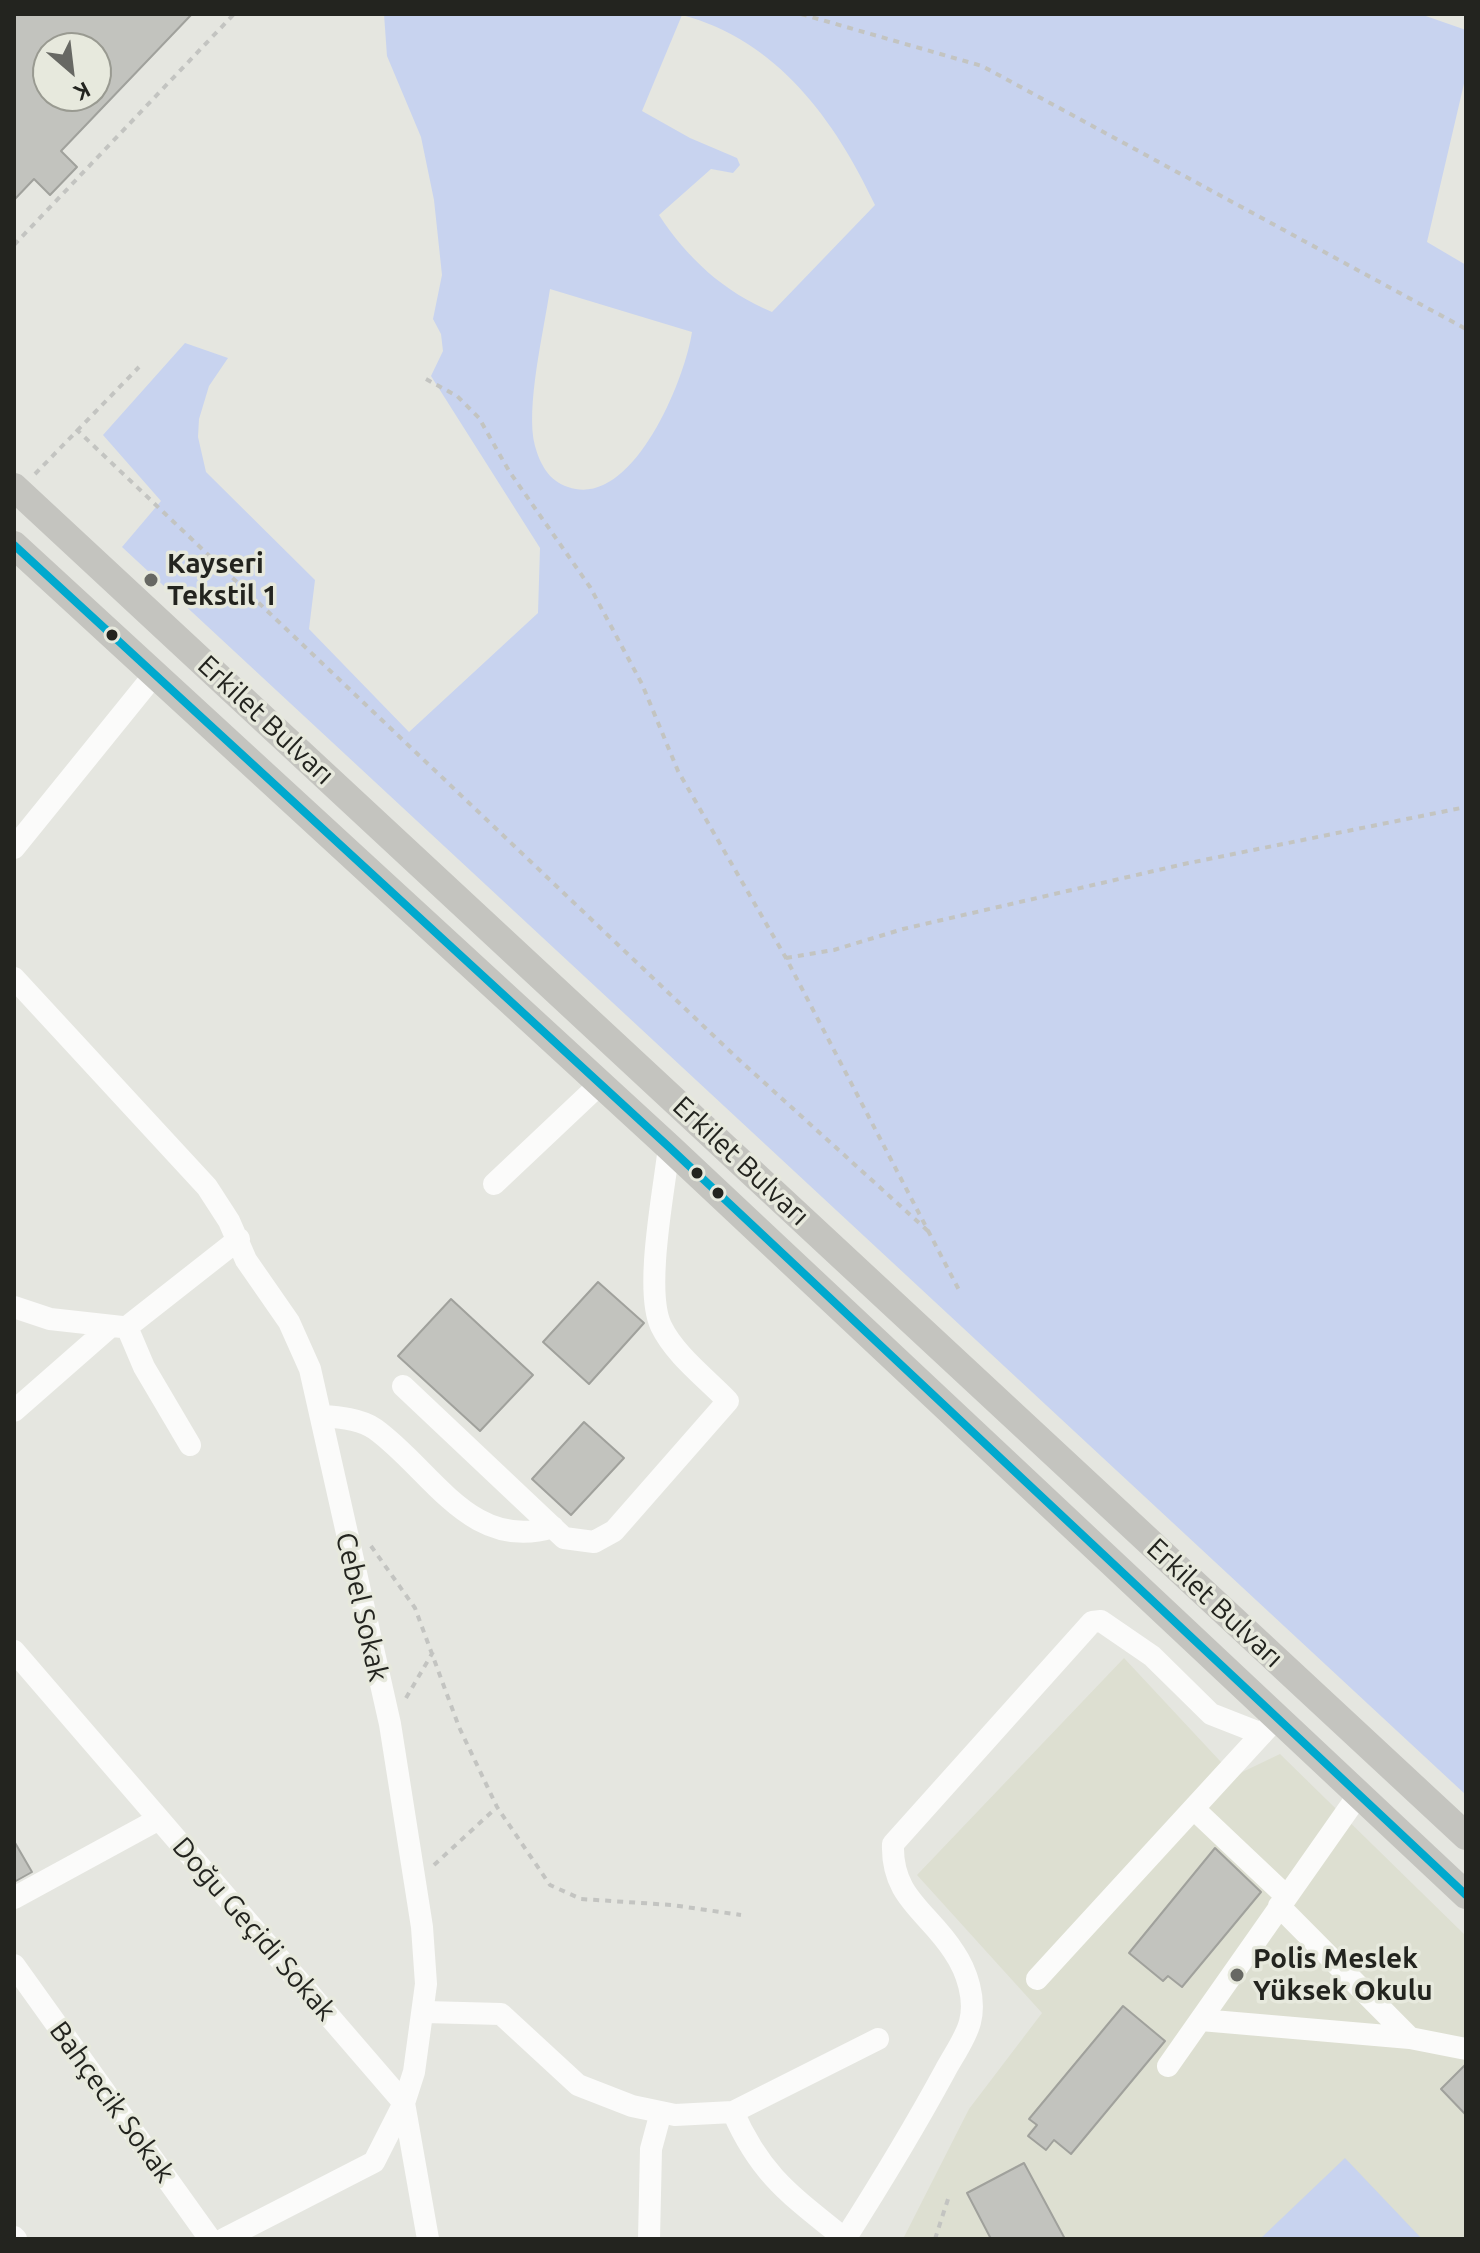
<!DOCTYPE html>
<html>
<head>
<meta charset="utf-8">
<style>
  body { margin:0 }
  #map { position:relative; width:1480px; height:2253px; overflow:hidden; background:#e5e6e0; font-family:Ubuntu,sans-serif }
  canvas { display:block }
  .frame { position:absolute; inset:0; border:16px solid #23241f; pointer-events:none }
  .north { position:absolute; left:32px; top:32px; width:80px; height:80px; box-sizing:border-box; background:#e7e9dd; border:2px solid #999a91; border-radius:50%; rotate:152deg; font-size:22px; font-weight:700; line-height:32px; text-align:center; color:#23241f }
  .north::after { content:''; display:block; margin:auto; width:28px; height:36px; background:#676863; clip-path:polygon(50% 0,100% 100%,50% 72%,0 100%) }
</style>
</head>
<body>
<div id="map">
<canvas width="1480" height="2253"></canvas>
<div class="frame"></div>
<div class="north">K</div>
</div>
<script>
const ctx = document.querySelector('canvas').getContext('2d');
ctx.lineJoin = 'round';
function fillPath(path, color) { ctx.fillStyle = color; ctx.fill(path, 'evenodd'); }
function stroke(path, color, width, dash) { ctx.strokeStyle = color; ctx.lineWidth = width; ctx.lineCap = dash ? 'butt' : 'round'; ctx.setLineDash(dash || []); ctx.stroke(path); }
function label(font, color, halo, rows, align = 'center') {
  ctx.font = font + ' Ubuntu,sans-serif'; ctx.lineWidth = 7; ctx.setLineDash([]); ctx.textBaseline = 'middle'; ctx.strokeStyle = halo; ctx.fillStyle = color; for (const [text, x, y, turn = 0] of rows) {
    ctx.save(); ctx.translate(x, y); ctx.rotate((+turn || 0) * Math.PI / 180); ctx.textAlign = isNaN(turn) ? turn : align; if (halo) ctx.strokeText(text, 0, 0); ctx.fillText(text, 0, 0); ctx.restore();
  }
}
fillPath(new Path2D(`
  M1124 1658 1234 1776 1280 1754 1466 1936V2239H903L969 2109 1042 2013 917 1875Z`), '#dddfd1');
fillPath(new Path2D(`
  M384 14H1420L1466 30V75L1427 242 1466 265V1795L122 547 161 501 103 435 185 343 228 358 209 386 199 419 198 437 206 472 315 580 309 629 409 732 538 613 540 548 431 376 443 351 441 334 433 319 442 275 434 200 421 137 387 56ZM682 15C777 40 835 120 875 205L772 312C724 292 687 258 659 215L711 169 733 173 740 165 737 158 690 138 642 111ZM550 289 692 332C685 380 632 510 568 487 549 481 540 464 535 446 525 409 544 330 550 289Z
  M1345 2158 1422 2239H1260Z`), '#c8d3ef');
const building = new Path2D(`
  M14 14H192L61 151 77 167 50 195 34 179 14 200ZM48 48H96V96H48Z
  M598 1282 644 1323 589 1384 543 1342Z
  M451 1299 533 1375 480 1431 398 1356Z
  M584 1422 624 1458 571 1515 532 1479Z
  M14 1841 32 1872 14 1882Z
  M1215 1848 1261 1892 1182 1987 1168 1976 1163 1981 1129 1953Z
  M1123 2006 1165 2041 1071 2154 1054 2140 1046 2150 1028 2136 1037 2125 1029 2119Z
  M1466 2064V2115L1441 2089Z
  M1024 2163 1065 2239H991L967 2193Z`);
fillPath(building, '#c2c3be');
stroke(building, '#a0a19c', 2);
stroke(new Path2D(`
  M801 14 982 66 1466 329
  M14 245 234 14
  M426 379 457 396 479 418 509 471 590 587 642 684 678 771 786 958 960 1292
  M76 429 736 1057 928 1231
  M35 474 139 367
  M786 958 834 950 903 929 1184 864 1466 807
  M371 1546 415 1608 459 1727 497 1807 550 1885 581 1899 672 1905 741 1915
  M406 1698 433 1652
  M434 1865 497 1807
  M935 2239 949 2196`), '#c3c4c1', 4, [6, 6]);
stroke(new Path2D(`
  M14 848 154 675
  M14 978 207 1187 229 1221 246 1260 289 1322 310 1369 390 1724 422 1927 426 1984 414 2072 404 2103 374 2162 224 2239
  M494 1184 600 1084
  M14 1307 50 1319 122 1327
  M127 1327 239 1239
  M127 1327 144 1367 190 1445
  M403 1386 564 1538 594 1542 614 1531 728 1401C706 1378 675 1355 661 1326 644 1290 664 1191 669 1147
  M14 1411 111 1326
  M322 1416C338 1417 361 1419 375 1429 432 1470 471 1553 553 1527
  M14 1651 404 2103 428 2239
  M1194 1809 1286 1896
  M14 1898 159 1819
  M1279 1906 1410 2038
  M14 1965 210 2239
  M1037 1979 1271 1724
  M425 2012 501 2014 578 2085 632 2106 675 2115 733 2112 878 2039
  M1201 2020 1410 2038 1466 2049
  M1168 2066 1359 1794
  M733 2112C761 2176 792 2196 845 2239
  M14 2237 16 2239
  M649 2239 651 2149 661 2112
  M845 2239C880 2184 914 2128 945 2071 953 2056 966 2038 970 2022 976 1999 967 1971 954 1952 929 1912 891 1898 893 1844L1092 1622 1101 1621 1152 1656 1211 1714 1262 1734`), '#fbfbfa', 22);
stroke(new Path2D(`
  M14 487 1466 1836
  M14 545 669 1147 1466 1895`), '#c4c4bf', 28);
stroke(new Path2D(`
  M14 545 669 1147 1466 1895`), '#00a9ce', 8);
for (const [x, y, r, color] of [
  [151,580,8,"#676863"],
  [112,635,7,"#23241f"],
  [697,1173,7,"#23241f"],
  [718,1193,7,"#23241f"],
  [1237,1975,8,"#676863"]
]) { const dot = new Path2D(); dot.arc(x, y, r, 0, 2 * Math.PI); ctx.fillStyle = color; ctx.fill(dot); stroke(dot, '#e7e9dd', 3); }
label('bold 28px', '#23241f', '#e7e9dd', [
  ["Kayseri",167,564],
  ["Tekstil 1",167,596],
  ["Polis Meslek",1253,1959],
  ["Yüksek Okulu",1253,1991]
], 'left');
label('28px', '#23241f', '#e7e9dd', [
  ["Erkilet Bulvarı",266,720,43],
  ["Erkilet Bulvarı",741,1161,43],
  ["Erkilet Bulvarı",1215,1603,43],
  ["Cebel Sokak",362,1607,77],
  ["Doğu Geçidi Sokak",254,1929,49],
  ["Bahçecik Sokak",112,2102,54]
]);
</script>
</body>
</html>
